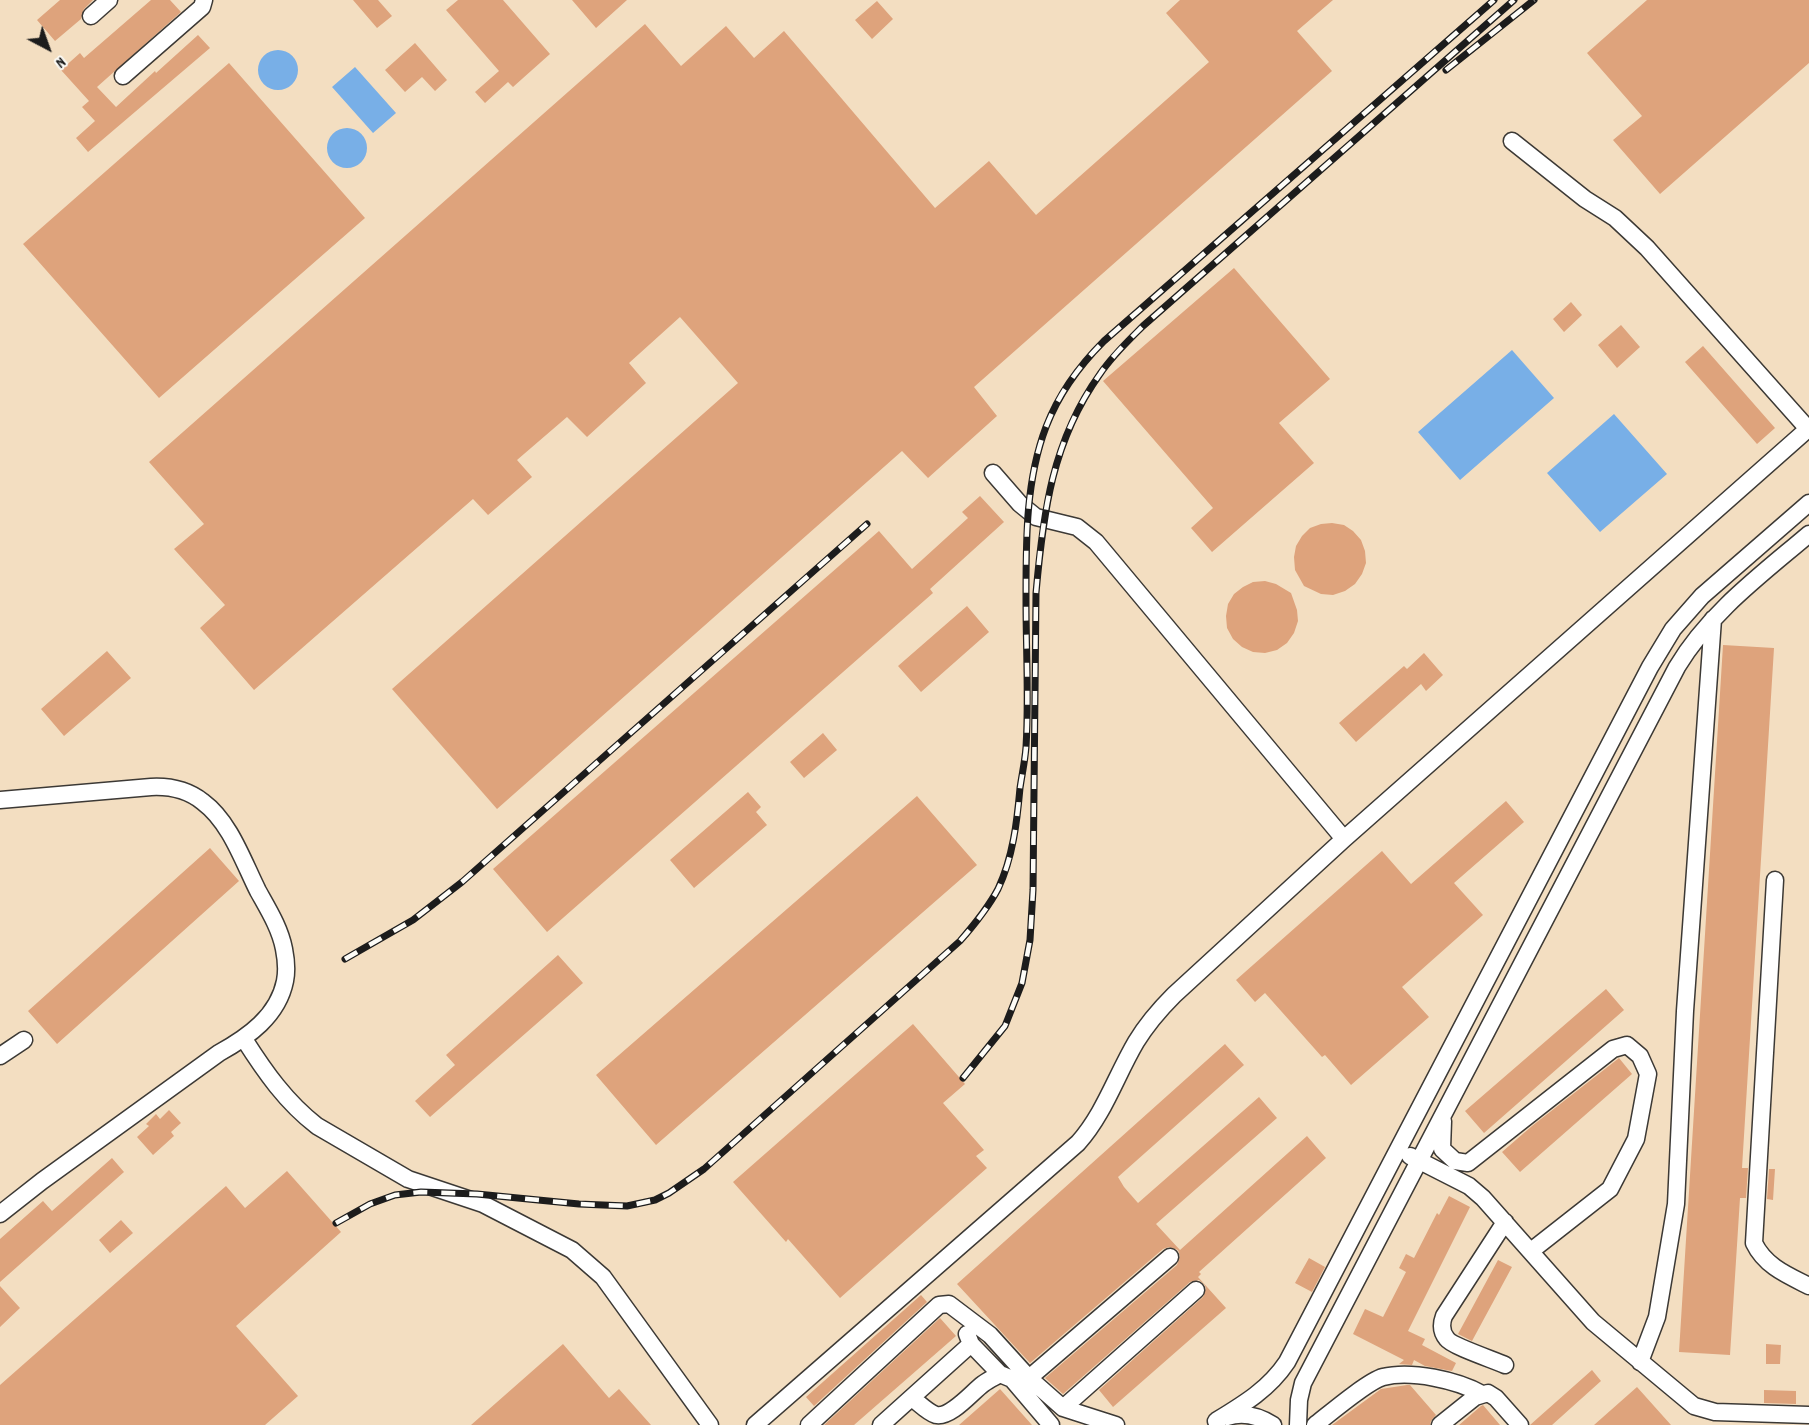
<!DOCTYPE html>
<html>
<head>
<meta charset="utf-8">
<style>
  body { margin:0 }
  #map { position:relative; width:1809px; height:1425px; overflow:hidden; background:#f3dec1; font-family:Dekko,sans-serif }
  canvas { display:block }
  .north { position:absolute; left:18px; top:18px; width:60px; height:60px; -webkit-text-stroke:4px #fdfcf7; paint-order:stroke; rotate:139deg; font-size:16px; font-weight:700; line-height:24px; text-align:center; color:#1c1c1c }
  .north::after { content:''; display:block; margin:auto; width:21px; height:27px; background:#1c1c1c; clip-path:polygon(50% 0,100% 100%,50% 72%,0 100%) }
</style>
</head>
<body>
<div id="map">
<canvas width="1809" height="1425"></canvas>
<div class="north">N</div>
</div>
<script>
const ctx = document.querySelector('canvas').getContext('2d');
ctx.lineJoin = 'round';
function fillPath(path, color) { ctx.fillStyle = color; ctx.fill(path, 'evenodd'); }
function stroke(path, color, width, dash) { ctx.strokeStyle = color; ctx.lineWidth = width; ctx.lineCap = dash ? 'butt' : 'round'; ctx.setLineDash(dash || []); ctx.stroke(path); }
fillPath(new Path2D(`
  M258 70a20 20 0 1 1 40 0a20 20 0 1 1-40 0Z
  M355 67 396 113 373 133 332 87Z
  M327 148a20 20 0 1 1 40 0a20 20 0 1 1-40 0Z
  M1512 350 1554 398 1460 480 1418 432Z
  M1614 414 1667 474 1600 532 1547 473Z`), '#78afe7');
fillPath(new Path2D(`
  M60 0H93L84 9 81 19 55 41 37 20Z
  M151 0H170L181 12 97 87 116 107 155 71 156 73 198 35 210 48 88 152 76 138 95 121 82 107 89 101 61 70 80 53 84 58Z
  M353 0H378L392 16 377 28Z
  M458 0H503L550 54 513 87 508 82 485 103 475 92 499 71 446 10Z
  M572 0H627L596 28Z
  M1180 0H1333L1297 31 1332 71 974 387 997 416 928 478 902 451 497 809 392 689 738 383 680 317 629 363 646 383 587 437 567 417 517 460 532 477 488 515 473 499 254 690 200 628 225 605 174 549 204 524 149 462 645 24 681 66 726 26 754 58 784 31 935 208 989 161 1036 215 1209 62 1166 13Z
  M1647 0H1809V63L1660 194 1613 140 1642 116 1587 53Z
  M877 1 893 19 872 39 855 20Z
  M415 43 447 80 435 91 422 77 405 92 385 70Z
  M229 63 365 218 159 398 23 244Z
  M1234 268 1330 379 1279 423 1314 463 1212 552 1191 528 1213 508 1103 381Z
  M1571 302 1582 315 1564 332 1553 319Z
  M1621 325 1640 347 1617 368 1598 345Z
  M1703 346 1775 428 1757 444 1685 362Z
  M980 496 1004 522 930 589 933 593 547 932 493 869 879 531 912 569 968 518 962 512Z
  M1332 523 1344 525 1353 531 1361 540 1365 551 1366 563 1362 574 1355 584 1345 591 1333 595 1321 594 1304 586 1295 570 1294 557 1296 546 1302 536 1310 528 1321 524Z
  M1265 581 1276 584 1291 593 1297 610 1298 621 1294 633 1287 643 1277 650 1265 653 1253 652 1242 647 1233 639 1227 628 1226 616 1228 604 1234 594 1243 587 1253 582Z
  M967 606 989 632 921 692 898 666Z
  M1723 645 1774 648 1742 1168H1748L1746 1198H1740L1730 1355 1679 1352Z
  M107 651 131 678 64 736 41 709Z
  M1424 653 1443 675 1426 691 1421 684 1356 742 1339 723 1404 666 1407 669Z
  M823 733 837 750 804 778 790 762Z
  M748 792 761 807 756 812 767 825 694 888 670 860Z
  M917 796 977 865 656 1145 596 1075Z
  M1506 801 1524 822 1454 883 1483 915 1402 987 1429 1017 1351 1085 1325 1055 1322 1057 1265 993 1255 1002 1236 980 1382 851 1411 884Z
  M210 848 239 881 57 1044 28 1011Z
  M558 955 583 983 430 1117 415 1101 455 1065 446 1055Z
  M1606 989 1624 1010 1484 1133 1465 1111Z
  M913 1024 965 1084 943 1103 984 1150 976 1156 987 1168 840 1298 788 1239 786 1242 733 1182Z
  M1225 1044 1244 1065 1118 1177 1124 1187 1138 1203 1259 1097 1277 1118 1156 1224 1180 1250 1307 1136 1326 1158 1199 1272 1201 1274 1198 1277 1226 1308 1113 1407 1099 1390 1203 1297 1206 1288 1204 1284 1199 1280 1190 1282 1063 1394 1045 1378 1177 1265 1180 1256 1178 1250 1169 1247 1163 1249 1030 1363 957 1284Z
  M1619 1058 1632 1074 1520 1172 1502 1152 1532 1126Z
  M169 1110 181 1123 171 1132 174 1136 153 1155 137 1137 149 1126 146 1124 156 1114 160 1119Z
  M112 1158 124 1172 0 1282V1239L43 1201 52 1211Z
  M1769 1169H1775L1773 1200 1767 1199Z
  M287 1171 341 1232 236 1326 298 1396 265 1425H0V1385L226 1186 245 1208Z
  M1449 1196 1470 1207 1408 1331 1425 1339 1422 1345 1456 1363 1452 1371 1425 1366 1414 1360 1412 1365 1399 1364 1404 1360 1353 1334 1365 1309 1383 1317 1406 1272 1399 1268 1406 1254 1414 1258 1437 1213 1439 1215Z
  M121 1220 133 1233 110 1253 99 1240Z
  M1309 1258 1325 1267 1312 1292 1295 1283Z
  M1498 1260 1512 1267 1472 1341 1458 1334Z
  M0 1286 20 1308 0 1327Z
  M921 1295 927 1302 814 1406 806 1397Z
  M940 1318 956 1336 854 1425H824Z
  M563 1344 609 1398 619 1389 651 1425H471Z
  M1766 1344 1781 1345 1780 1364H1766Z
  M1592 1370 1601 1381 1552 1425H1530Z
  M1407 1385H1410L1436 1415 1431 1421 1430 1425H1332L1381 1389Z
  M1637 1387 1671 1425H1594Z
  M1000 1389 1032 1425H959Z
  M1764 1390 1796 1391V1404L1764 1403Z
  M1483 1405 1500 1425H1459L1481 1406Z`), '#dea37c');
const minor = new Path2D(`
  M91 16 109 0
  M123 76 202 7 204 0
  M1512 141 1585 199 1615 218 1647 248 1808 429
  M993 473 1020 504 1036 517 1077 527 1096 542 1344 839
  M0 800 151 787C170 786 188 790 203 802 230 822 243 861 258 891 268 909 280 928 284 949 286 959 287 971 285 981 278 1016 248 1037 219 1053L42 1181 0 1214
  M1775 880 1754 1243C1765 1266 1787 1275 1809 1286
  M244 1039C265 1072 286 1102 317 1126L408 1179 483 1204 572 1250 603 1277 710 1425
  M0 1056 24 1040
  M1443 1121 1442 1149 1455 1161 1468 1163 1613 1049 1627 1045 1640 1056 1648 1074 1636 1139 1610 1189 1531 1251
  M1410 1156 1469 1186 1483 1198 1593 1322 1694 1406 1715 1412 1809 1415
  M967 1334 971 1344 1000 1374
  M1640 1362 1657 1317 1676 1204 1685 1011 1713 619
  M1505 1365C1494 1360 1452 1346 1447 1339 1441 1332 1441 1324 1444 1316L1505 1222
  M1029 1378 1170 1257
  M912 1398C919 1403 927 1412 936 1415 951 1418 972 1392 983 1384 988 1380 995 1377 1000 1374L1012 1379 1051 1425
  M1063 1408 1196 1290
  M1227 1417C1243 1412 1259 1416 1273 1425
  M1216 1421C1244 1404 1269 1389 1287 1362L1650 667 1673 629 1702 596 1809 503
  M755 1425 1078 1143C1104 1114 1116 1076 1136 1042 1147 1024 1159 1010 1174 995L1344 839 1809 428
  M809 1425 939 1305 949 1304 990 1335 1029 1378 1063 1408 1116 1425
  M881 1425 971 1344
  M1298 1425 1299 1400 1303 1383 1677 667C1709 613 1762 574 1809 534
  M1315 1425C1329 1414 1368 1381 1383 1377 1411 1370 1457 1380 1482 1394
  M1440 1425 1475 1397 1488 1393 1496 1398 1520 1425`);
stroke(minor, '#3c3935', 19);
stroke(minor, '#fff', 16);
const rail = new Path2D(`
  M1446 70 1534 0
  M345 959 413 920 462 882 867 524
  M963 1078 1005 1026 1022 983 1030 940 1033 890 1036 593C1043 513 1052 441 1100 374 1112 356 1128 341 1143 326L1514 0
  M336 1223 370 1204 395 1195 421 1192 477 1194 579 1204 627 1206 655 1200 669 1193 704 1169 960 941C974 925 988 908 998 889 1013 857 1017 822 1020 788 1022 774 1025 761 1026 747 1029 699 1026 650 1026 602 1026 544 1025 482 1046 427 1059 393 1079 366 1104 341L1494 0`);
stroke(rail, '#1c1c1c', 7);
stroke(rail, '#fdfcf7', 4.5, [14]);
</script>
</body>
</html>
